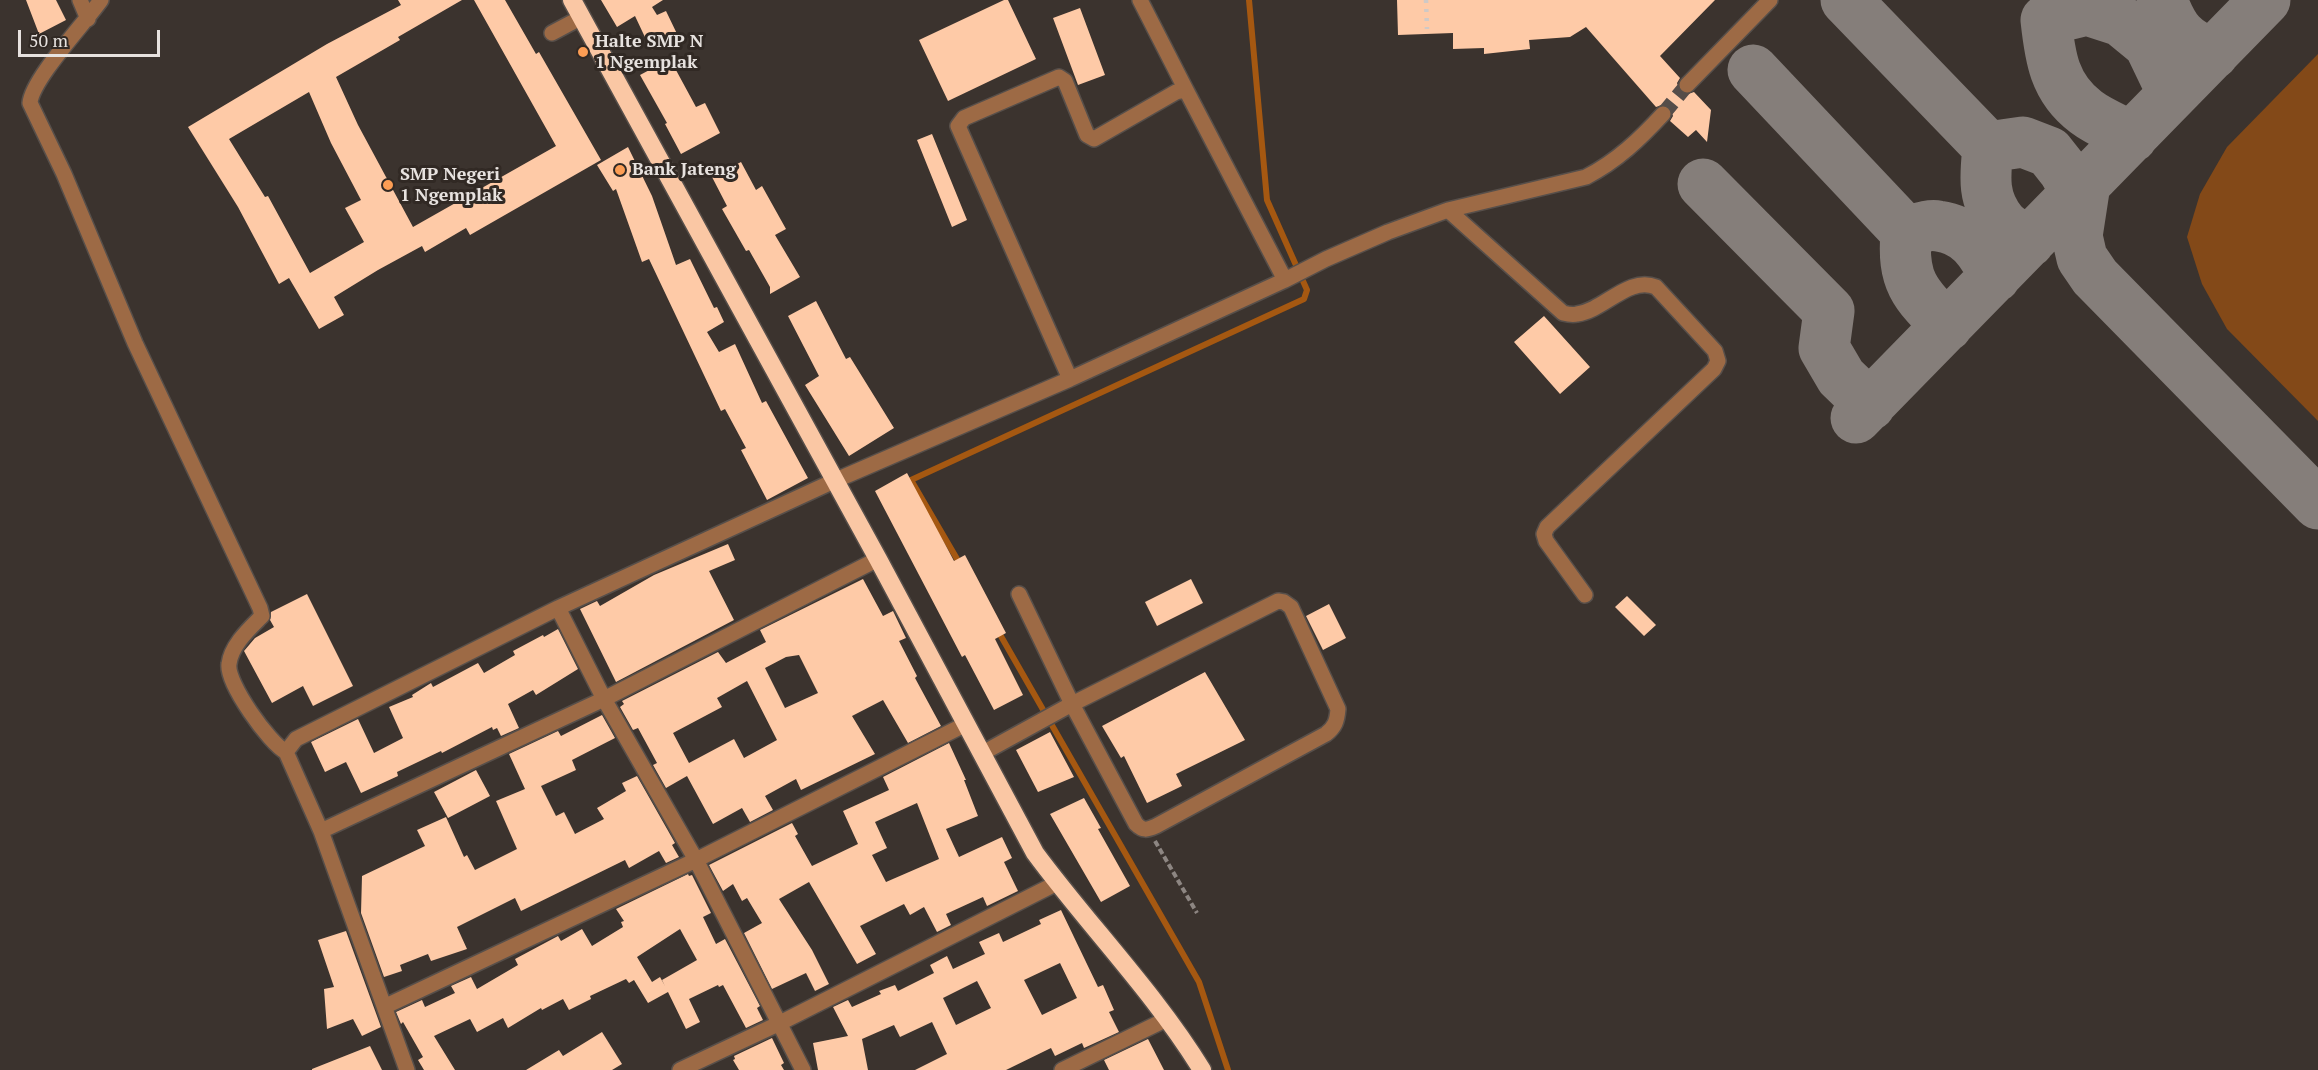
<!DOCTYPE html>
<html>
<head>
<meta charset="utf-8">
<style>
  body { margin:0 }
  #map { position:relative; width:2318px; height:1070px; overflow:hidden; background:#3b332e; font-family:"PT Serif",serif }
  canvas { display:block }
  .scale { position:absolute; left:18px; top:30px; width:142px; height:27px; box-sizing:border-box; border:3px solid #e7e2df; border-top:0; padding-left:8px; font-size:18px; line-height:21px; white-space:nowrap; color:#e7e2df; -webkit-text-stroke:4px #312924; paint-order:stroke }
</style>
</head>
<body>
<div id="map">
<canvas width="2318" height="1070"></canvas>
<div class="scale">50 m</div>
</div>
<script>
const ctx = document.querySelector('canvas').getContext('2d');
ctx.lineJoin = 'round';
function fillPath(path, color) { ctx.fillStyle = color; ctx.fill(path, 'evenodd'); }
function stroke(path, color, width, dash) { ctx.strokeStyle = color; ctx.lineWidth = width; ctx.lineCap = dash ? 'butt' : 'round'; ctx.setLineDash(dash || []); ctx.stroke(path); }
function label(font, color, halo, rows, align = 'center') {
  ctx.font = font + ' "PT Serif",serif'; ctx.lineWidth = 6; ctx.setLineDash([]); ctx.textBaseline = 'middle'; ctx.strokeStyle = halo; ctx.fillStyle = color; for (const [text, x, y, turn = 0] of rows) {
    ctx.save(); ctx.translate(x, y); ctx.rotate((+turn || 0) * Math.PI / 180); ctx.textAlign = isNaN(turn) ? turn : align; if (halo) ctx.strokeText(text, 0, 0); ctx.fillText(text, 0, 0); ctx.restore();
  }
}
fillPath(new Path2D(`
  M2318 54V421L2227 329 2202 284 2187 237 2200 194 2227 147Z`), '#834918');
stroke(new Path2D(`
  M960 564 911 480 1304 299 1307 290 1267 200 1249 0
  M998 631 1199 982 1228 1070`), '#a55811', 6);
stroke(new Path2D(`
  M1846 0 1988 147
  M2162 0C2173 30 2182 42 2213 54
  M1753 70 1906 232
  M2132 137C2117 129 2099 122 2086 112 2054 88 2050 57 2046 20L2087 10 2121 21 2149 44 2173 94
  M1703 184 1829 311 1824 348 1841 377 1870 405
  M2085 184 2077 236 2082 258 2095 277 2318 504
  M2029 242C2021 236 2009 231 2002 223 1982 199 1985 176 1988 147L2023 142 2049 152 2064 171 2077 194
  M1947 326C1914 293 1902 281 1906 232 1915 230 1928 224 1938 226 1969 230 1982 251 1995 277
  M1856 418 2265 0`), '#857e7a', 51);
fillPath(new Path2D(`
  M26 0H56L66 20 39 34Z
  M398 0H462L398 37 400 40 336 77 358 125 413 227 556 146 474 0H505L536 54 539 52 601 160 470 235 466 228 425 252 422 246 378 270 334 297 344 315 319 329 289 278 279 284 238 207 188 127 327 44 401 5ZM309 92 331 143 361 200 345 208 364 242 310 273 268 196 265 197 229 139Z
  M601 0H663L652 7 657 15 666 11 679 38 651 50 635 16 617 27Z
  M1004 0H1008L1036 59 948 101 919 40Z
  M1397 0H1715L1660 56 1680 78 1677 83 1680 92 1685 95 1694 92 1711 110 1707 142 1696 130 1688 137 1670 121 1673 116 1670 107 1665 104 1656 107 1586 27 1570 37 1529 40 1530 49 1484 54V48L1453 49V33L1398 35Z
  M1080 8 1105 75 1078 85 1053 18Z
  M670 59 696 107 705 103 720 133 681 154 665 124 667 123 640 75Z
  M932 134 967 220 952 227 917 140Z
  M628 147 652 196 676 265 690 259 714 308 717 307 724 322 707 332 719 352 735 344 762 403 766 401 808 478 767 500 741 450 746 448 725 409 721 411 649 259 642 262 616 189 613 191 597 165Z
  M741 162 756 190 762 186 786 229 775 235 800 277 770 294V287L749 250 746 251 722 209 727 206 712 177Z
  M816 301 846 359 850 357 894 428 849 456 805 385 819 376 788 316Z
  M1544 316 1590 367 1560 394 1514 342Z
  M907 473 954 561 965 555 1006 633 995 639 1023 695 994 710 965 655 962 657 875 491Z
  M728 544 735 560 709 571 734 620 616 682 580 609 597 601 600 606 654 575Z
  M863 579 883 616 893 611 894 613 906 638 899 641 917 676 915 678 941 726 908 743 883 700 852 716 875 754 801 790 796 779 765 796 773 810 750 822 742 808 713 824 687 776 666 788 653 765 657 763 638 728 633 730 620 707 624 704 622 701 718 652 726 663 766 642 760 630ZM799 655 818 693 785 708 765 668 786 657ZM747 681 777 740 744 758 734 739 689 763 673 733 722 707 717 698Z
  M1191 579 1203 603 1157 626 1145 602Z
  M307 594 353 686 313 706 303 686 272 703 244 651 255 638 274 627 270 620 271 612Z
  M1627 596 1656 625 1644 636 1615 607Z
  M1329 604 1346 638 1323 650 1306 616Z
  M558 629 578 669 536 695 533 690 508 704 519 728 501 736 497 728 493 730 492 727 442 753 441 751 397 772 398 776 361 793 346 762 325 772 311 742 358 719 374 753 403 738 389 707 413 697 412 695 431 683 433 687 478 663 484 673 515 655 513 651 543 635 544 637Z
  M1205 672 1245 740 1176 774 1182 786 1147 803 1124 756 1121 758 1102 726Z
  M602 715 615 738 572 760 576 770 541 786 556 816 564 812 575 834 604 819 597 808 626 791 622 783 637 776 675 843 672 845 679 857 666 863 659 851 629 868 625 860 521 911 515 898 457 927 467 949 431 961 428 954 400 965 402 971 384 977 361 913 362 876 425 846 417 830 446 817 464 857 467 855 475 870 517 849 496 801 525 789 509 754 558 731 561 736Z
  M1050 732 1074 777 1038 792 1016 750Z
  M949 743 966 780H964L978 816 946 829 959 857 1002 837 1012 858 1004 862 1018 891 987 906 983 897 946 914 951 925 937 932 924 907 910 915 904 904 860 926 876 954 857 964 809 882 779 899 812 950 829 984 815 991 806 973 772 989 744 933 762 923 747 898 742 901 733 884 723 891 709 865 792 823 798 834 795 836 812 866 858 844 843 811 889 790 883 777ZM917 803 939 859 886 882 872 855 887 848 875 822Z
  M476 770 490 796 448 818 434 792Z
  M1084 798 1101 828 1098 829 1130 886 1101 902 1050 814Z
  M688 874 689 876 692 875 711 913 703 917 716 944 725 939 760 1006 757 1008 763 1020 746 1028 723 985 719 987 718 985 689 999 700 1022 686 1029 668 992 648 1003 634 980 629 983 626 979 590 996 591 999 569 1010 563 999 542 1010 541 1008 508 1028 503 1018 477 1032 470 1019 434 1036 455 1070H424L418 1060 423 1057 403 1022 401 1024 396 1012 422 1000 425 1007 455 993 451 986 471 977 477 989 518 965 515 959 558 936 561 941 582 929 592 946 623 927 621 922 624 921 616 909ZM680 929 697 960 662 980 665 986 660 977 652 982 637 957Z
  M1061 910 1098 987 1103 985 1114 1010 1109 1012 1119 1032 1084 1048 1082 1043 1055 1056 1051 1048 1006 1070H915L947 1054 932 1022 900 1037 894 1025 862 1039 868 1070H818L813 1043 848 1036 833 1007 848 1000 852 1007 881 994 879 991 895 985 898 991 934 973 930 965 947 956 953 969 985 954 979 942 999 933 1003 942 1041 924 1039 920ZM1060 963 1077 998 1042 1015 1024 980ZM977 981 991 1008 956 1025 943 998Z
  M346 931 381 1027 362 1036 353 1019 327 1029 324 989 334 987 318 940Z
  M602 1032 622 1064 612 1070H526L559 1050 563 1056Z
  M772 1038 784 1063 781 1065 784 1070H739L733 1060 735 1059 734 1056Z
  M1148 1039 1164 1070H1109L1104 1060Z
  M370 1046 382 1070H312V1069Z`), '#fecaa7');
stroke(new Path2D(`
  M1663 114 1687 85`), '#554d49', 15, [15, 8]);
const minor = new Path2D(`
  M80 0 88 19
  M101 0C85 23 32 79 30 103L64 174 135 343 260 608 262 616 260 618C248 630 231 646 229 664 226 683 270 744 286 752
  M1140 0 1186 90
  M552 33 582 17
  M1687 85 1770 0
  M1448 210 1563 313C1567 314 1573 315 1577 314 1605 310 1628 276 1656 287L1715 351 1718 361 1714 369 1547 527 1544 534 1546 541 1585 595
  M1070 379 958 126 964 118 1059 77 1065 81 1087 135 1094 139 1176 92 1186 90 1285 280
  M558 608 604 699 696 860 803 1070
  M981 754 1072 704 1278 601 1284 602 1291 607 1338 709C1337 721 1335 727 1326 734L1156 826C1147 830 1143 831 1136 824L1072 704 1019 594
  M321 831 604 699 878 559
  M386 1006 696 860 966 724
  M407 1070 321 831 286 752 296 739 558 608 834 481 1070 379 1285 280 1326 259 1388 232 1448 210 1586 177C1617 161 1640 139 1663 114
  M680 1070 778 1024 1057 883
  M1062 1070 1167 1019`);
const highway = new Path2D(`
  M572 0 878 559 1035 853C1089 926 1154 992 1202 1070`);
stroke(minor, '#574f4a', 18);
stroke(highway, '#574f4a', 21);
stroke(new Path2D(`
  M1155 841 1197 913`), '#8d8682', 4, [6, 3]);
stroke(minor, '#9d6a45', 15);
stroke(highway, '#fac7a4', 18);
stroke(new Path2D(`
  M1426 0 1427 29`), '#cfc9c6', 4.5, [3, 6]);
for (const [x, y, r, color] of [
  [583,52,6,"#fc9d54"],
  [620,170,6,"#fc9d54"],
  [388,185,6,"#fc9d54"]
]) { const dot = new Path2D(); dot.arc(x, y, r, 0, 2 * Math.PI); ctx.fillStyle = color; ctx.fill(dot); stroke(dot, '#312924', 2); }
label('bold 18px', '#e7e2df', '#312924', [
  ["Halte SMP N",595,42],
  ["1 Ngemplak",595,63],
  ["Bank Jateng",632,170],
  ["SMP Negeri",400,175],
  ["1 Ngemplak",400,196]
], 'left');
</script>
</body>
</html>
